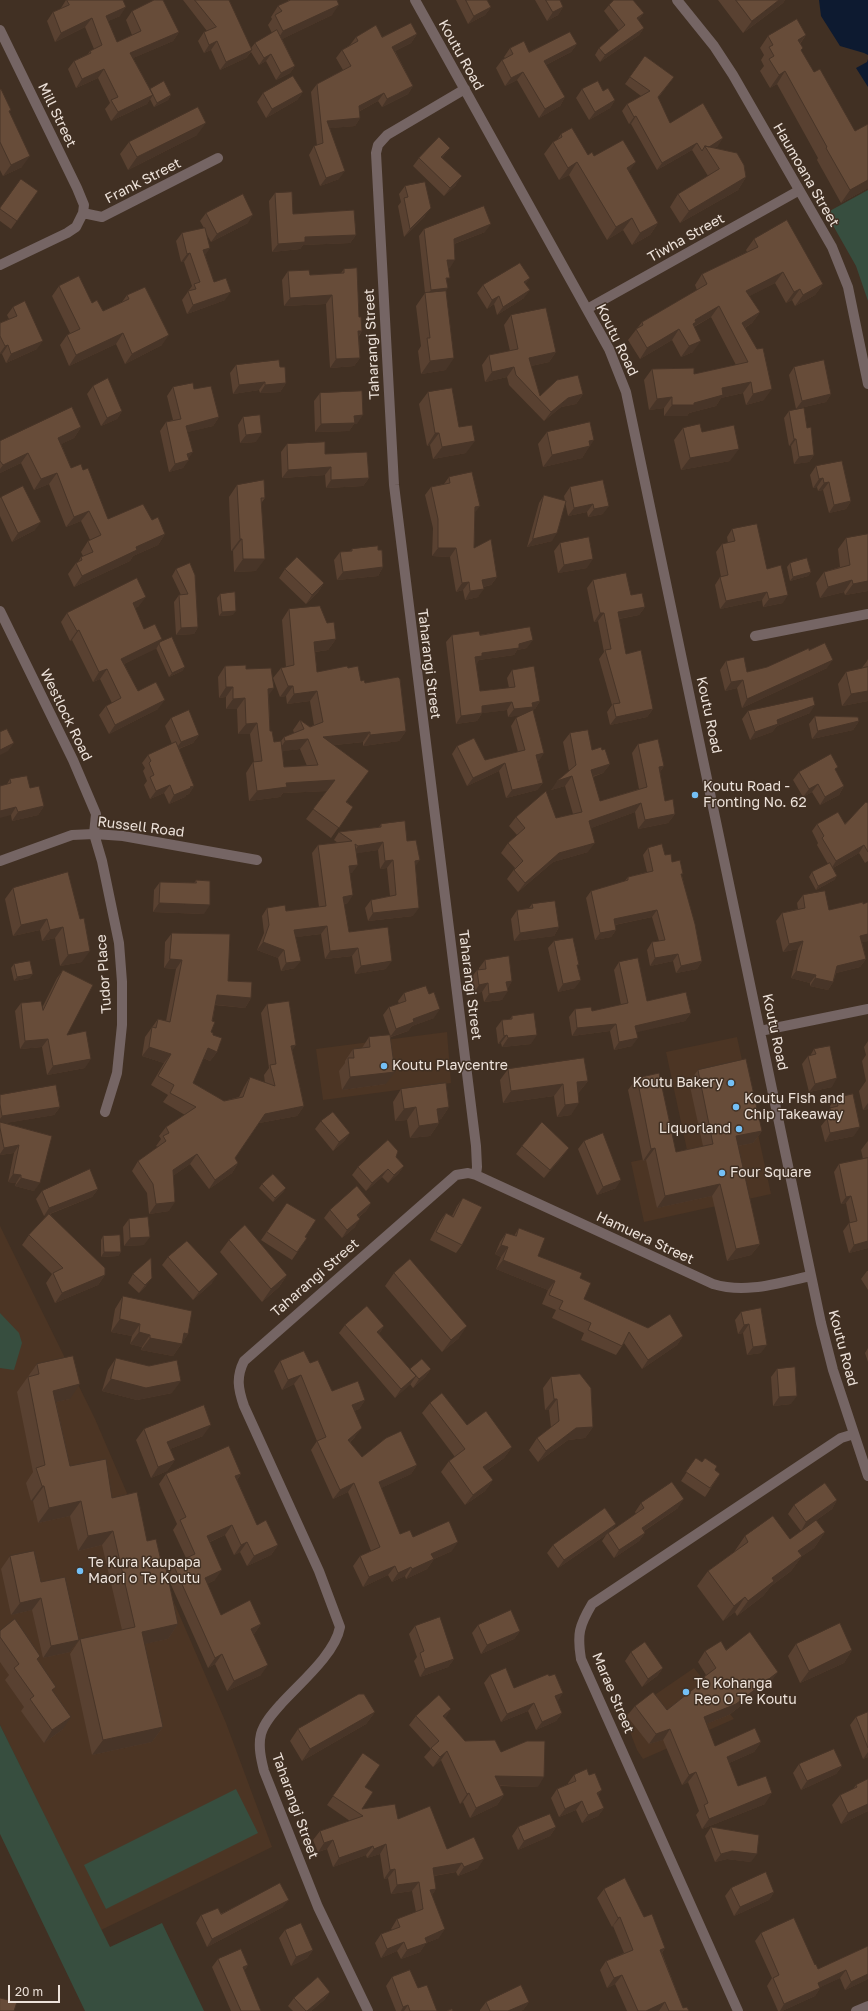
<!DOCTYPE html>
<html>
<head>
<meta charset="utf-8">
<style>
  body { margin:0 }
  #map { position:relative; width:868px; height:2011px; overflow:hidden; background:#413023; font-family:"Golos Text",sans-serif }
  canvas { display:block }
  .scale { position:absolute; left:8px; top:1985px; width:52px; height:18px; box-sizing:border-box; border:2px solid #ede2da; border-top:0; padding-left:5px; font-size:12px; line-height:14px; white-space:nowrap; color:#ede2da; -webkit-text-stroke:3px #413023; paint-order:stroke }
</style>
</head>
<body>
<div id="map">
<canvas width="868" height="2011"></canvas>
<div class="scale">20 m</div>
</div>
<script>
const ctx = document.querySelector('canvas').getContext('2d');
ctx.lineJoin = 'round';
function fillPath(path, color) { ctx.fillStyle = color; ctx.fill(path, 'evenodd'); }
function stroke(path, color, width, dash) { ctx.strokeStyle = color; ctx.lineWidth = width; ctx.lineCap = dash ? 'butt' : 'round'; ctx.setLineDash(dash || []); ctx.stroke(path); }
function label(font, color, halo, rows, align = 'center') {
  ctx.font = font + ' "Golos Text",sans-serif'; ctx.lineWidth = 3; ctx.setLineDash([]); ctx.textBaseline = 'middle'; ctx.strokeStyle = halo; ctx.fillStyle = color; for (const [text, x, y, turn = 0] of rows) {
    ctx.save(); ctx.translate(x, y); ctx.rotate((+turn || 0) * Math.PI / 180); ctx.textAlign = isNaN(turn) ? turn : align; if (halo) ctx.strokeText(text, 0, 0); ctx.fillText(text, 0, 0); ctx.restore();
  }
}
fillPath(new Path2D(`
  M447 1032 451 1083 323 1100 316 1049Z
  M737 1037 771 1194 644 1222 631 1162 687 1150 666 1052Z
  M0 1226 95 1419 226 1723 272 1847 101 1930 0 1725Z
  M694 1668 734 1719 643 1759 637 1750 624 1716Z`), '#4c3524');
fillPath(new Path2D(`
  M868 190V301L856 266 826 213Z
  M0 1313 19 1333 22 1343 14 1370 0 1368Z
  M0 1725 110 1947 162 1923 204 2011H85L0 1834Z
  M236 1789 258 1833 106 1909 84 1865Z`), '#374e3f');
fillPath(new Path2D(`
  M819 0H868V55L864 53 840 46 821 16Z
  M868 59V87L856 68 867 62Z`), '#0d1a30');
stroke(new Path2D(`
  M415 0 609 349 626 392 821 1323 833 1370 868 1476
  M677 0 714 46 733 75 832 247 848 287 868 384
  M0 30 77 188 84 205 83 213
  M465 89 387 135 378 145 376 153 394 485 476 1146 477 1167 476 1175
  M0 265 67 233 76 227 83 213 102 217 218 158
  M587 309 798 191
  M0 611 73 760 96 814 94 834 102 861 119 943 122 982V1025L117 1073 105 1112
  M755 636 868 614
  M0 861 72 835 94 834 123 836 257 860
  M760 1031 868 1009
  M368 2011 318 1907 264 1771C261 1759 258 1746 261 1734 264 1723 273 1713 281 1704 300 1683 335 1654 340 1627L319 1571 244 1406C238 1389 236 1377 244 1361L456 1175 468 1173 476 1175 713 1284C746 1294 778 1283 810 1276
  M738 2011 581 1659C577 1634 579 1626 592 1604L841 1438 854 1434
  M856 2011 868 2006`), '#756564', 10);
fillPath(new Path2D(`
  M66 0H123L120 16 108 21 117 42 132 35 126 20 132 11 179 32 173 41 133 58 150 89 171 95 168 100 154 107 150 99 147 104 111 121 105 109 110 103 98 78 76 88 68 69 74 61 88 54 90 51 94 49 85 27 55 42 47 21 53 12 61 9V8Z
  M183 0H229L251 48 255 43 272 33 268 25 272 19 271 17 278 6 288 1V0H337L332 15 282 39 295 66 290 73 276 80 266 61 259 65 251 52 246 58 220 70 211 50 204 53 198 41 204 32 207 31Z
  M456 0H487L491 7 485 15 468 24Z
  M535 0H560L563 7 558 15 547 21Z
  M718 0H785L783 3 743 33Z
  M609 5 644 13 638 20 644 28 639 35 600 62 595 55 599 48 619 31 604 11Z
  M417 34 411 43 395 51 413 86 408 94 382 107 378 101 360 111V118L355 126 330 128 339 179 320 186 309 155 314 146H317L311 92 317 84 343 70 336 58 342 50 350 45 356 37H382Z
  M806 35 800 44 801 51 814 72 855 131 868 124V188L841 203 817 160 818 158 777 84 770 88 760 71 764 66 761 60 764 55 760 48 768 36Z
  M577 44 571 52 546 65 565 97 560 106 539 118 517 80 505 86 496 68 502 60 505 58 504 57 510 48 529 52Z
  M645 56 674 77 658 98 670 123 718 146 714 148 746 177 738 190 680 223 670 207 678 194 708 176 692 150 657 170 631 124H629L622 111 627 104 641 96 625 84Z
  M582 89 603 91 615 100 610 108 589 120 576 98Z
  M0 90 11 110 9 112 22 167 3 176 0 170Z
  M303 92 297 100 266 118 257 102 263 93Z
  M561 134 588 155 594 156 629 172 658 223 650 235 632 245 623 230 607 240 569 175 559 180 544 154 553 142 557 140Z
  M197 135 128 170 120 154 129 142Z
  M450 148 442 158 456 185 444 196 413 166 419 158Z
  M405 186 425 216 404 237 398 206 401 202 399 194Z
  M38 191 11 229 0 221V208Z
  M275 193 293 214 356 235 350 243 303 245 300 249 272 252 269 201Z
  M206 213 248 223 211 242 206 233 205 255 214 282 225 300 187 314 182 300 192 286 184 262H181L176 241 182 233 204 228 200 221Z
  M424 229 485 232 454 244 450 268H448L446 291V370L421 374 418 351 421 346 416 306 425 293 419 236Z
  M754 239 823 284 815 295 795 306 792 300 786 303 775 283 749 296 760 312 752 323 745 328 764 400 746 405 743 393 721 398 716 406 689 413 687 416H664V408L649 410 644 380 652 369 694 374 736 365 711 317 694 327 693 352 681 357 672 340 640 359 628 340 642 322 697 290 695 285 702 274 747 252 746 250Z
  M344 269 359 317 362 331 359 336 360 358 354 366 330 368 326 304 284 306 282 280 288 271 310 275 341 273Z
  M526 284 524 298 497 315 494 304 487 309 477 293 483 285Z
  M59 286 92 303 103 311 122 302 127 295 162 345 125 364 116 344 69 366 60 345 67 335 70 333 52 296Z
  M13 307 37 349 6 363 2 354H0V323L9 319 7 315Z
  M511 315 556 352 549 362 531 366 540 396 583 394 576 404 561 407 544 421 509 385 507 377 485 382 482 365 489 355 510 351 504 325Z
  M236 365 280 367 286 383 280 392 260 393 259 390 233 394 230 373Z
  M794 367 831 394 826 402 796 409 789 375Z
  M93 386 122 411 117 419 101 426 87 394Z
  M173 387 194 389 219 417 213 426 187 432 189 458 183 468 169 472 160 431 166 422 173 420 167 396Z
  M428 392 459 427 466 453 433 459 430 445 427 446 419 404Z
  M320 393 357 424H354L349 431 315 432 314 401Z
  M789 411 807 428 814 455 809 462 794 464 791 446H789L784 418Z
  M243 417 256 442 240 443 238 425Z
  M81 427 74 438 61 444 71 468 83 470 108 519 152 520 165 534 158 545 133 556 130 561 74 587 68 574 76 563 78 562 81 557 83 556 81 552 88 541 90 540 81 521 66 527 49 484 34 490 21 463 0 473V441Z
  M683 428 702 432 730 461 681 470 674 440Z
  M547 432 590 445 582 458 543 467 538 444Z
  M287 444 325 454 369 478 363 486 326 488 325 475 282 478 281 452Z
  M816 466 851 501 846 509 829 513 823 490 818 491 817 487 813 488 810 475Z
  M449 477 475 514 474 548 497 577 491 585 483 587 478 597 465 600 463 590 456 592 450 557 432 556 433 528 425 495 431 487 444 484Z
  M603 480V514L588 517 587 512 568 516 565 502 552 541 527 547 539 503 544 495 565 501 564 496 570 487Z
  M237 485 265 498 262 502 256 571 234 572 233 551H231L229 497Z
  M1 497 35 530 12 542 0 516V498Z
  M732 529 767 569 783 603 763 607 762 600 720 609 715 585 720 577H721L716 552 722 544 728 543 727 537Z
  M846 538 868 591 845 595 844 592 820 598 816 583 824 572 840 567 838 549Z
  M560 543 587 568 558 573 554 551Z
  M352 549 378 550 383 567 378 576 337 580 334 560 340 552 350 551Z
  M190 563 198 627 194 634 176 635 174 602 179 595H181L172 576 176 569Z
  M790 563 811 572 808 576 790 581 787 567Z
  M285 569 324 583 318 592 306 604 279 578Z
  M593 580 631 595 645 607 639 615 619 619 626 654 653 709 647 717 610 725 607 712 612 705 599 659 604 652 598 621 594 622 587 588Z
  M220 594 233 615 219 616 217 598Z
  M139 606 135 608 144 629 162 639 160 642 185 667 182 671 169 677 156 648 124 664 138 691 158 709 109 734 99 715 106 706 112 703 100 679 93 682 72 640 70 641 61 622 67 613Z
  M289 609 327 623 336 639 328 650 315 652 317 672 348 668 361 681 365 683 406 731 399 741 363 746V742L335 745 347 802 353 807 331 838 306 819 327 791 283 793 280 797 249 801 246 773 253 762H254L250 734H238L237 709H226V697L219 698 218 677 225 666 246 669 269 696 270 731 274 742 281 741 284 737 294 733 293 730 300 720 310 727 314 725 310 701 287 704 286 696 280 697 273 678 281 668 286 667 282 620ZM300 749 307 766 284 767 282 751Z
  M452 635H480L527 648 517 650 514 655 479 660 476 664 480 691 509 688 507 678 512 670 540 701 535 709 531 710 529 712 539 761H537L543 783 537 790 506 798 499 771 467 786 452 754 457 746 485 760 518 752 511 726 516 718 521 715 508 717 507 710 482 713 477 721 456 724 446 642Z
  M809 650 827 668 742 708 737 688 725 691 720 670 726 661 747 672 767 667Z
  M868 659V701L842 706 838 684 846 672 861 669 867 661Z
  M748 711 810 713 777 726 772 732 750 740 742 719Z
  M815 716 859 721 853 730 812 739 809 724Z
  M171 718 199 735 193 743 179 749 194 786 189 794 186 795 185 797 169 804 164 793 150 799 144 785 147 781 143 771 145 768 142 763 148 755 172 744 165 726Z
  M570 733 592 750H602L610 764 603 773 593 777 600 801 639 789 632 753 638 744 664 766 660 772 665 801 675 814 668 823 638 829 635 812 591 828 588 852 553 862 518 892 507 879 515 868 501 853 508 843 517 835 509 826 516 817 556 818 573 814 565 786 551 790 569 771 563 742Z
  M836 771 844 786 839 795 820 805 812 792 803 797 793 780 799 772Z
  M10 779 30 788 44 806 38 815 12 821 11 815 7 784Z
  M868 803V861L865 863 859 853 833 868 837 876 834 880 816 890 809 877 812 872 828 864 817 845 818 843 812 831 817 824H845Z
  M381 824 407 841 415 866 413 916 368 921 365 908 371 900 390 896 387 868 380 869 378 850 357 853 352 873H350L348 903 344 904 349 932 386 969 355 974 352 956 325 959 321 934 296 937 295 968 281 971 278 958 257 950 264 933 262 916 267 908 286 911 319 907 312 853 318 845 338 843 334 840 339 832 379 827Z
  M648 848 665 855 672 862 682 876 702 961 697 969 676 973 673 961 650 966 647 950 652 942 659 941 652 917 615 925 616 930 611 937 595 940 586 898 591 891 624 882 628 877 647 872 643 855Z
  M196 880 204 914 153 912 154 890 160 882 194 883Z
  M13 888 80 919 82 962 60 966 55 938 42 941 40 930 13 936 5 899Z
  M803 895 829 910 863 904 868 902V941L862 942 866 959 860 967 836 973 833 982 828 990 810 986V983L791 978 798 949 783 952 776 921 782 913 798 909 797 903Z
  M532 904 559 927 554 936 514 941 511 919 517 910 529 908Z
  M172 933 228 981 251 998 245 1008 215 1005 211 1032 213 1035 217 1052 210 1061 203 1058 193 1083 224 1101 239 1097 244 1087 250 1077 265 1083 264 1075 269 1068 261 1013 267 1004 296 1045 292 1050 304 1106 297 1116 259 1123 235 1158 238 1163 232 1173 209 1189 190 1164 174 1175 169 1211 149 1214 147 1193 132 1171 138 1161 158 1147 156 1146 161 1139 159 1136 166 1127 185 1115 163 1102 168 1095 151 1085 164 1063 142 1056 145 1037 158 1019 166 1021 176 969 164 968 165 942Z
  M554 941 578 967 575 988 558 992 548 948Z
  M485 960 512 981 507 989 502 1000 484 1002 482 992 474 993 471 978 477 970H479V968Z
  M619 962 647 1001 691 1013 685 1021 636 1032 632 1046 614 1050 610 1031 572 1036 569 1017 575 1009 592 1011 621 1005 614 970Z
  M14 964 30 978 14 981 11 968Z
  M63 970 67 1035 85 1068 47 1075 42 1047 20 1049 15 1011 21 1003 42 1008 57 978Z
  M404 993 434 1018 412 1026 408 1031 391 1037 386 1084 342 1090 339 1071 345 1063V1061L353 1049 362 1048 369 1037 390 1035 383 1015 389 1007 399 1004 398 1001Z
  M512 1016 531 1044 502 1047 501 1043 498 1044 496 1028 502 1020 510 1019Z
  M868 1041V1109L863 1110 859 1091 866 1081 862 1061 866 1055 864 1047Z
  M814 1049 832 1087 809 1092 802 1064 808 1056H810Z
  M508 1069 588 1081 579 1092 578 1093 571 1115 557 1117 554 1096 503 1103 500 1080Z
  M698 1070 762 1131 753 1143 738 1146 760 1244 751 1255 727 1261 712 1196 657 1208 646 1160 643 1161 628 1090 637 1078 676 1152 703 1146 689 1082Z
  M401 1089 449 1107 441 1119 438 1120 439 1123 430 1136 410 1138 407 1120 395 1121 393 1102Z
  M0 1095 60 1107 54 1115 5 1123 52 1136 34 1191 15 1186 16 1183 8 1182 14 1153 0 1155Z
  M836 1098 854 1136 825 1142 821 1126 825 1121 824 1116 831 1108 830 1106Z
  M321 1121 350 1133 344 1141 333 1151 315 1129Z
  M584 1141 616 1188 597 1195 578 1149Z
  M868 1141V1248L849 1253 843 1231 849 1223H850L846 1203 841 1204 834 1172 839 1164 863 1159 861 1150 867 1142Z
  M522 1146 563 1156 544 1178 516 1154Z
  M396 1157 404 1166 398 1174 388 1183 382 1177 366 1191 352 1175 358 1167Z
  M262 1184 286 1188 283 1192 273 1202 259 1188Z
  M98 1189 92 1197 50 1214 105 1275 98 1285 55 1303 46 1283 52 1274 22 1245 29 1235 48 1214 44 1216 36 1199 42 1191Z
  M463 1198 462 1245 456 1253 430 1240 440 1221 446 1213 452 1216 457 1206Z
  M287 1203 305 1237 307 1238 292 1260 261 1240Z
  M371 1203 366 1211 359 1217 355 1227 342 1238 324 1218 330 1210Z
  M129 1219 144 1245 124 1246 123 1227Z
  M519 1228 538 1256 580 1278 584 1299 648 1328 683 1336 677 1345 642 1369 624 1343 616 1355 581 1340 584 1333 552 1318 556 1310 542 1304 548 1290 496 1269 501 1257 495 1254 500 1242 506 1233 514 1236Z
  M103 1236 121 1252 118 1256 101 1257V1240Z
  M229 1240 287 1275 279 1287 262 1302 220 1252Z
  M168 1257 212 1283 193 1300 162 1265Z
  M151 1258 146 1286 139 1293 128 1283 133 1274Z
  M867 1271H868V1290L861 1279Z
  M394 1273 459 1338 442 1352 385 1286Z
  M123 1296 188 1334 173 1356 141 1350 142 1347 130 1344 132 1336 111 1332 115 1309Z
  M761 1308V1353L747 1355 743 1333 738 1334 735 1320 741 1312Z
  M345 1325 384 1326 379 1334 410 1370 431 1369 425 1377 413 1388 410 1384 395 1398 339 1333Z
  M868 1348V1362L865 1353Z
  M116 1358 172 1393 137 1400 102 1391 108 1370Z
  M280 1361 310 1363 332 1391 365 1400 359 1409 354 1411 355 1437 350 1442 362 1457 417 1465 411 1474 381 1488 400 1534 413 1537 452 1551 434 1559 427 1569 406 1579 405 1576 392 1582 388 1575 363 1587 353 1566 360 1556 371 1551 348 1492 333 1499 311 1450 317 1441 294 1384 282 1390 274 1371Z
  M37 1364 70 1399 56 1402 70 1466 112 1498 147 1541 167 1573 173 1564 186 1558 173 1530 177 1524 159 1484 166 1474H241L237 1480 257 1525 278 1545 271 1555 247 1566 240 1552 234 1555 225 1535 210 1542 215 1580 207 1584 221 1615 261 1624 254 1634H253L261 1675 227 1691 215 1664 208 1668 168 1578 178 1624 168 1639 144 1644 163 1727 152 1742 92 1755 70 1654 80 1639 122 1630 102 1545 78 1551 70 1516 38 1523 33 1501H31L26 1483 33 1472 17 1392Z
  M777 1369 791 1404 773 1406 771 1377Z
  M551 1377 593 1427 585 1438 568 1440 538 1462 529 1450 537 1438 551 1428 549 1410H545L543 1388Z
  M430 1403 467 1425 512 1447 504 1458 486 1471 493 1480 485 1491 465 1505 441 1472 449 1461 455 1457 422 1413Z
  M144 1429 203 1436 170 1449 175 1460 167 1471 151 1478 136 1440Z
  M696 1458 720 1474 705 1497 681 1481Z
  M837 1500 832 1509 801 1531 788 1514 794 1505Z
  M641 1503 678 1508 644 1531 645 1533 639 1541 614 1558 602 1541 606 1535 558 1568 547 1553 553 1545 616 1524 612 1530 636 1514 635 1512Z
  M825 1532 814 1548 802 1556 791 1571 771 1586 763 1596 737 1616 735 1612 723 1621 697 1586 708 1571 734 1552 745 1536 790 1539Z
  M10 1556 41 1582 79 1640 70 1652 43 1658 32 1610 11 1615 1 1569Z
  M478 1625 520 1631 514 1639 481 1654 472 1633Z
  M415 1626 454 1659 448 1667 420 1677 414 1661 417 1657 409 1634Z
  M0 1631 38 1660 53 1692 63 1729 44 1743 21 1711 24 1707 5 1680 9 1675 0 1662Z
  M796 1644 852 1650 844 1663 800 1683 788 1656Z
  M726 1650 771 1682 729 1715 706 1724 715 1746 761 1742 754 1752 729 1763 738 1786 765 1804 702 1829 696 1815 699 1811 688 1782 682 1785 663 1740 649 1744 627 1716 635 1706 667 1710 698 1685 704 1677 706 1675 698 1662 705 1651Z
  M631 1652 663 1668 657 1676 642 1687 625 1661Z
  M490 1675 514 1688 557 1701 562 1713 556 1721 536 1730 528 1711 501 1722 484 1683Z
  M375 1712 366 1724 302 1761 290 1741 298 1729Z
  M868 1712V1757L863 1759 850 1725 856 1717Z
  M416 1716 445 1718 465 1741 501 1752 538 1787 500 1786 504 1795 497 1805 470 1818 463 1802 460 1804 441 1760 433 1767 424 1757 431 1749 409 1725Z
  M363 1753 365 1787 362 1809 398 1819 478 1868 458 1876 456 1872 434 1876 436 1889 432 1895 439 1938 426 1943 420 1952 401 1959 397 1951 381 1958 375 1943 381 1934 392 1930 391 1929 397 1919 416 1912 412 1891 391 1894 388 1878 384 1879 380 1854 367 1858 366 1855 333 1867 327 1849 318 1852 313 1840 320 1831 350 1821 327 1805Z
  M799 1764 842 1766 836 1774 801 1790 793 1773Z
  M574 1775H589L604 1808 598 1816 582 1823 576 1810 559 1817 551 1798 557 1789 568 1784V1783Z
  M868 1779V1811L841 1824 832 1805 840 1795 853 1789 856 1785Z
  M518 1827H556L550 1836 518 1850 512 1836Z
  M711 1827 751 1862 727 1859 715 1862 705 1836Z
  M731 1888 774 1892 769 1900 734 1916 725 1896Z
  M604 1889 644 1917 665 1948 662 1953 683 2008 689 2011H627L615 1984 607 1988 600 1970 606 1961 624 1953 613 1926 612 1927 597 1898Z
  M283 1907 207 1947 196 1923 201 1915Z
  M285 1930 313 1950 307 1958 291 1966 279 1938Z
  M761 1933 815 1965 818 1969 868 1946V1978L866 1980 845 1990 840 1978 820 1987V1988L815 1996 782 2011H778L767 1986 772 1978 755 1941Z
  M218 1959 248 1965 244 1971 261 2011H231L212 1967Z
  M392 1977 437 2011H396L386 1986Z
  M330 1992 324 2000 311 2011H293L288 2006 294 1998Z
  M486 2002H529L523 2010 520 2011H480V2010Z`), '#594131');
fillPath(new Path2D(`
  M779 0H785L783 3 743 33 752 21Z
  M339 5 332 15 276 42 283 31Z
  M126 7 120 16 100 25 106 16Z
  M491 7 485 15 468 24 474 16Z
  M563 7 558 15 547 21 553 12Z
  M644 13 639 20 632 25 637 18Z
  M92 18 85 27 55 42 61 33Z
  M644 28 639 35 600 62 605 55Z
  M179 32 173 41 124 62 130 53Z
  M417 34 411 43 387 55 392 47Z
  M806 35 797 47 798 40Z
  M217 41 211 50 204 53 209 45Z
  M577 44 571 52 538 69 544 61Z
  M252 50 246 58 220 70 226 62Z
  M271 54 266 61 259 65 264 58Z
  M295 66 290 73 276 80 281 73Z
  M104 69 98 78 76 88 82 79Z
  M785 71 777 84 770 88 779 75Z
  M523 72 517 80 505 86 511 78Z
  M413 86 408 94 382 107 387 99Z
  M303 92 297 100 266 118 272 109Z
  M384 93 378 101 354 114 359 106Z
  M153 95 147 104 111 121 118 112Z
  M171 95 168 100 154 107 157 103Z
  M565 97 560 106 539 118 545 109Z
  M615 100 610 108 589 120 595 112Z
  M636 116 631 124H629L634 117Z
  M360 118 355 126 321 129 327 121Z
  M206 123 197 135 128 170 137 157Z
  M723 138 718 146 708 151 706 148Z
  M697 143 692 150 657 170 662 163Z
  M450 148 444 156 435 165 441 157Z
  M30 156 22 167 3 176 11 165Z
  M577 162 569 175 559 180 568 168Z
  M636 162 627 175V168Z
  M345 171 339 179 320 186 326 178Z
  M462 176 456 185 444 196 450 188Z
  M746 177 738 190 680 223 689 211Z
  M868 180V188L841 203 850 190Z
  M431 208 425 216 404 237 410 229Z
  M253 215 248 223 211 242 217 234Z
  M632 218 623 230 607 240 616 227Z
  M658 223 650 235 632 245 640 233Z
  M491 224 485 232 448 246 454 239Z
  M356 235 350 243 303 245 300 249 272 252 278 244 305 237Z
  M210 248 204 257 203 250Z
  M190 253 184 262H181L187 254Z
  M447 260H455L450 268H442Z
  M783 272 775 283 738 302 746 291Z
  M530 278 524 286V282Z
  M823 284 815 295 795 306 803 295Z
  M448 288 442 296 425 298 431 290Z
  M800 289 792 300 786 303 794 292Z
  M530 290 524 298 497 315 503 307Z
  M231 292 225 300 187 314 193 305Z
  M332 295 326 304 284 306 290 298Z
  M499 296 494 304 487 309 492 300Z
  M719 306 711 317 691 328 695 320Z
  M760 312 752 323 735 334 742 323Z
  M679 329 672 340 640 359 647 348Z
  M358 331H362L356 339Z
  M123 333 116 344 69 366 76 355Z
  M169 335 162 345 125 364 132 354Z
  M43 341 37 349 6 363 11 354Z
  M701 341 693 352 681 357 689 346Z
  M8 345 2 354H0V353L5 346Z
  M556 352 549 362 522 368 529 358Z
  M360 358 354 366 330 368 336 359Z
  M454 358 446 370 421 374 430 361Z
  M514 367 507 377 485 382 492 372Z
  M265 382 259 390 233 394 239 385Z
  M751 382 743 393 721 398 716 406 689 413 687 416H664L672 405 694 403 722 388Z
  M286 383 280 392 260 393 265 385Z
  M772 389 764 400 746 405 753 394Z
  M583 394 576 404 561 407 544 421 551 412 568 398Z
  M831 394 826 402 796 409 802 401Z
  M672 397 664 408 649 410 657 399Z
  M122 411 117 419 101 426 107 418Z
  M363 415 357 424H354L349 431 315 432 321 424 354 416Z
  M219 417 213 426 180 434 186 426Z
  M81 427 74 438 51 449 58 438Z
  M262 433 256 442 240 443 246 435Z
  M435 433H439L430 445 427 446Z
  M794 439H796L791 446H789Z
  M594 440 582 458 543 467 552 455 589 441Z
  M475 441 466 453 433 459 442 447Z
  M739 449 730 461 681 470 690 458Z
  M193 452 187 461V454Z
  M28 453 21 463 0 473V469L3 465Z
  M814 455 809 462 794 464 799 457Z
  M189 460 183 468 169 472 175 464Z
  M331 467 325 475 282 478 288 470Z
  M57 473 49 484 34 490 41 479Z
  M369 478 363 486 326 488 331 480Z
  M823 478 817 487 813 488 819 479Z
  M829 482 823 490 818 491 824 483Z
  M851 501 846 509 829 513 834 505Z
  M593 504 587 512 568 516 574 508Z
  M480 506 474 514 475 507Z
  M609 506 603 514 588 517 594 509Z
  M89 511 81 521 66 527 74 517Z
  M41 522 35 530 12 542 18 533Z
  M557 533 552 541 527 547 533 539Z
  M165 534 158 545 133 556 130 561 74 587 82 576 136 547Z
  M240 539H242L233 551H231Z
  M438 548H456L450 557 432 556Z
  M243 559H265L256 571 234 572Z
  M593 559 587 568 558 573 564 565Z
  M383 567 378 576 337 580 343 572Z
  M811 572 808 576 790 581 793 577Z
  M497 577 491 585 476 588 482 580Z
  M852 580 844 592 820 598 828 587Z
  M868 581V591L845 595 853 584Z
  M469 582 463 590 456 592 462 583Z
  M324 583 318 592 306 604 312 595Z
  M484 589 478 597 465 600 470 591Z
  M767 592 762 600 720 609 726 601Z
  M788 595 783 603 763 607 769 599Z
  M146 597 139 606 126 612 133 603Z
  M645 607 639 615 612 620 618 612Z
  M236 611 233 615 219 616 222 612Z
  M600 613H604L598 621 594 622Z
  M198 627 194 634 176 635 181 628Z
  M79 630 72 640 70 641 77 631Z
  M162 639 156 649 115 668 121 659Z
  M336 639 328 650 306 653 314 642Z
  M533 640 527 648 517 650 514 655 479 660 477 664 470 665 475 657 482 653Z
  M833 660 827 668 742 708 747 699Z
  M185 667 182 671 169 677 172 673Z
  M107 669 100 679 93 682 99 672Z
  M743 680 737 688 725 691 731 682Z
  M288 686H293L286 696 280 697Z
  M226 687H233L226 697 219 698Z
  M274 688 266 699 268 689Z
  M317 691 310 701 287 704 294 694Z
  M868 691V701L842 706 851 694Z
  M245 698 237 709H226L233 699Z
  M165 700 158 709 109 734 115 725Z
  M540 701 535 709 531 710 527 715 508 717 514 709 532 703Z
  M512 702 507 710 476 714 482 706Z
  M815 705 810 713 777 726 772 732 750 740 755 732 777 720Z
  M653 709 647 717 610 725 616 717Z
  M482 713 477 721 456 724 461 716Z
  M859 721 853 730 812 739 818 731Z
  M257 723 250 734H238L246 724Z
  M406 731 399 741 363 746 370 735Z
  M370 732 363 742 316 747 323 737Z
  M199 735 193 743 175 750 181 742Z
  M308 739 300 749 278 752 285 741Z
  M14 743 8 751 0 755V750Z
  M544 753 539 761 530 763 536 755Z
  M505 763 499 771 467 786 473 778Z
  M610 764 603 773 584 779 591 770Z
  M664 766 657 776 659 767Z
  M572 776 565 786 551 790 557 781Z
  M335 780 328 791 283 793 280 797 249 801 257 791 286 783Z
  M543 783 537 790 506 798 512 790Z
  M818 784 812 792 803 797 809 789Z
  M170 785 164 793 150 799 156 791Z
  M194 786 189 794 186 795 185 797 169 804 174 795 190 787Z
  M844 786 839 795 820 805 825 797Z
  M641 803 635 812 583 831 589 821Z
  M44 806 38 815 12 821 18 812Z
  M16 807 11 815 0 818V811Z
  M675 814 668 823 638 829 645 820Z
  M383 842 378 850 353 854 358 846Z
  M595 843 588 852 553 862 518 892 525 883 559 853Z
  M864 845 859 853 831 869 836 861Z
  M393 860 387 868 380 869 385 861Z
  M420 860 414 868 415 861Z
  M358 865 352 873 344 874 349 866Z
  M837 876 834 880 816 890 818 886Z
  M353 895 348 903 337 905 343 897Z
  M159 903 210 905 204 914 153 912Z
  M419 908 413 916 368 921 373 913Z
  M657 910 652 917 609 926 614 919Z
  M47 919 40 930 13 936 21 925Z
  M327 926 321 934 289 938 294 930Z
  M63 927 55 938 42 941 50 930Z
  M559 927 554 936 514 941 520 933Z
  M616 930 611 937 595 940 600 933Z
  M868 934V941L855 944 860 936Z
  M803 941 798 949 783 952 789 944Z
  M263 942 284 950 278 958 257 950Z
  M358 948 352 956 325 959 330 951Z
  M90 951 82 962 60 966 68 955Z
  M678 954 673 961 650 966 655 958Z
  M170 959 182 960 176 969 164 968Z
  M866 959 860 967 832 974 837 966Z
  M301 961 295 968 281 971 286 963Z
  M392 961 386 969 355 974 361 966Z
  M702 961 697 969 676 973 681 966Z
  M796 971 816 975 810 983 791 978Z
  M33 974 30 978 14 981 17 977Z
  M815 978 833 982 828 990 810 986Z
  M581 980 575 988 558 992 563 984Z
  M512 981 507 990 506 982Z
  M488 983 482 992 474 993 479 985Z
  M508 991 502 1000 484 1002 489 994Z
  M217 995 251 998 245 1008 210 1004Z
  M440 1009 434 1018 412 1026 408 1031 390 1037 396 1029 413 1019Z
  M691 1013 685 1021 630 1034 635 1026Z
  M616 1024 610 1031 572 1036 577 1028Z
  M507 1035 501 1043 498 1044 504 1036Z
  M537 1035 531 1044 502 1047 508 1038Z
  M638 1038 632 1046 614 1050 619 1042Z
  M48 1039 42 1047 20 1049 25 1041Z
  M296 1045 289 1055 291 1046Z
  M149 1047 171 1054 164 1063 142 1056Z
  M208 1048 217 1052 210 1061 201 1057Z
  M91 1059 85 1068 47 1075 53 1066Z
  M395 1072 386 1084 342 1090 350 1077Z
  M837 1078 832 1087 809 1092 815 1084Z
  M588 1081 579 1092 569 1094 577 1082Z
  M563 1084 554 1096 503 1103 511 1091Z
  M579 1103 571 1115 557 1117 565 1105Z
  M868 1103V1109L863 1110Z
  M304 1106 297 1116 259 1123 265 1114Z
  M60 1107 54 1115 0 1124V1119L2 1116Z
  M416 1107 407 1120 395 1121 404 1109Z
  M449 1107 441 1119 428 1121 437 1109Z
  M439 1123 430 1136 410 1138 419 1126Z
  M860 1127 854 1136 825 1142 830 1133Z
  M762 1131 753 1143 727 1148 736 1136Z
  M350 1133 344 1141 333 1151 339 1142Z
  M19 1145 14 1153 0 1155V1154L4 1148Z
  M569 1148 563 1156 544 1178 550 1170Z
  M655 1148 646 1160 643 1161 651 1149Z
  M197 1154 190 1164 167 1180 173 1170Z
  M238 1163 232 1173 209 1189 215 1180Z
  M404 1166 398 1174 388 1183 394 1175Z
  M388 1169 382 1177 366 1191 372 1183Z
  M13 1174 21 1175 16 1183 8 1182Z
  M21 1178 40 1183 34 1191 15 1186Z
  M621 1180 616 1188 597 1195 603 1187Z
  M720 1184 712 1196 657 1208 665 1196Z
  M286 1188 283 1192 273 1202 275 1198Z
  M98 1189 92 1197 44 1216 49 1208Z
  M851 1196 846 1203 841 1204 846 1197Z
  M175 1202 169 1211 149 1214 156 1204Z
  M371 1203 366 1211 351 1223 357 1215Z
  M360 1219 355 1227 342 1238 347 1230Z
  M150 1237 144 1245 124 1246 130 1238Z
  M868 1241V1248L849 1253 854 1245Z
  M760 1244 751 1255 727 1261 736 1249Z
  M501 1245 508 1247 501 1257 495 1254Z
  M104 1252H121L118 1256 101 1257Z
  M503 1260 555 1281 548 1290 496 1269Z
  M218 1274 212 1283 193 1300 199 1292Z
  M105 1275 98 1285 55 1303 62 1293Z
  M287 1275 279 1287 262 1302 271 1289Z
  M152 1278 146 1286 139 1293 145 1285Z
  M120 1319 140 1324 132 1336 111 1332Z
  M749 1324 743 1333 738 1334 744 1325Z
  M384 1326 379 1334 377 1332Z
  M467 1326 459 1338 442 1352 451 1340Z
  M139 1332 150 1335 142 1347 130 1344Z
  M184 1333 188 1334 173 1356 141 1350 150 1338Z
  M683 1336 677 1345 642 1369 648 1360Z
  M767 1345 761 1353 747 1355 753 1347Z
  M431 1369 425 1377 413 1388 419 1379Z
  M301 1375 294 1384 282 1390 288 1380Z
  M416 1376 410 1385 395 1398 401 1389Z
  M111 1379 181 1381 172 1393 137 1400 102 1391Z
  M80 1384 70 1399 43 1405 53 1391Z
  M797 1396 791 1404 773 1406 779 1397Z
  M554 1399H557L549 1410H545Z
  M365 1400 359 1409 345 1415 352 1405Z
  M211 1425 203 1436 160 1453 167 1442Z
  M593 1427 585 1438 568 1440 538 1462 546 1451 576 1428Z
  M362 1428 355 1437 341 1449 348 1440Z
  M512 1447 504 1458 476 1478 483 1467Z
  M175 1460 167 1471 151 1478 158 1467Z
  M417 1465 411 1474 373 1492 379 1482Z
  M241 1474 234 1484 235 1476Z
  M493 1480 485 1491 465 1505 473 1495Z
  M354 1483 348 1492 333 1499 340 1490Z
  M42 1486H44L33 1501H31Z
  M684 1499 678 1508 636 1536 642 1528Z
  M837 1500 832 1509 801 1531 806 1522Z
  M81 1501 70 1516 38 1523 49 1508Z
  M616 1524 611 1532 608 1533 606 1535 558 1568 564 1560Z
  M232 1525 225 1535 200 1546 207 1536Z
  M113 1531 102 1545 78 1551 88 1536Z
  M825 1532 814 1548 788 1566 798 1551Z
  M645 1533 639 1541 614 1558 619 1550Z
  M247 1542 240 1552 234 1555 241 1545Z
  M458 1542 452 1551 434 1559 427 1569 406 1579 412 1569 431 1554Z
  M278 1545 271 1555 247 1566 254 1556Z
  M802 1556 791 1571 771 1586 763 1596 737 1616 748 1601 772 1578Z
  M395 1566 388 1575 363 1587 369 1577Z
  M411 1567 405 1576 392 1582 398 1573Z
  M222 1570 215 1580 198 1588 205 1578Z
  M745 1597 735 1612 723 1621 734 1606Z
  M41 1598 32 1610 11 1615 20 1603Z
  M178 1624 168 1639 131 1647 142 1632Z
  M261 1624 254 1634 244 1639 251 1629Z
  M520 1631 514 1639 481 1654 487 1645Z
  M79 1640 70 1652 43 1658 51 1646Z
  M852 1650 844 1663 800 1683 809 1671Z
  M222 1654 215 1664 208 1668 215 1658Z
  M454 1659 448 1667 420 1677 425 1669Z
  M268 1665 261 1675 227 1691 234 1681Z
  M663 1668 657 1676 642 1687 648 1679Z
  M778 1672 771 1682 729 1715 696 1728 704 1717Z
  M563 1693 558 1701 555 1696Z
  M534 1703 528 1711 501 1722 507 1714Z
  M451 1709 445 1719 443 1716Z
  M375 1712 366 1724 302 1761 310 1749Z
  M562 1713 556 1721 536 1730 542 1722Z
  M71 1717 63 1729 44 1743 52 1730Z
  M163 1727 152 1742 92 1755 103 1740Z
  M670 1729 663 1740 649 1744 656 1734Z
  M761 1742 754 1752 720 1767 727 1757Z
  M447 1751 441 1760 433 1767 440 1757Z
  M868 1752V1757L863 1759Z
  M842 1766 836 1774 801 1790 807 1781Z
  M696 1772 688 1782 682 1785 689 1775Z
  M495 1776 544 1777 538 1787 488 1785Z
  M602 1790 596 1799 597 1793Z
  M469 1793 463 1802 460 1804 467 1794Z
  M772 1793 765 1804 702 1829 709 1819Z
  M504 1795 497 1805 470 1818 476 1808Z
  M582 1801 576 1810 559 1817 565 1809Z
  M868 1804V1811L841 1824 848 1813Z
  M604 1808 598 1816 582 1823 588 1815Z
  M556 1827 550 1836 518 1850 524 1841Z
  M333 1840 327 1849 318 1852 324 1843Z
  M386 1844 380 1854 367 1858 374 1849Z
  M373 1846 366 1855 333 1867 339 1858Z
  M732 1851 757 1854 751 1862 727 1859 715 1862 721 1854Z
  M484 1859 478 1868 458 1876 464 1867Z
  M462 1863 456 1872 426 1877 433 1868Z
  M395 1869 388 1878 384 1879 390 1870Z
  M419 1882 412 1891 391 1894 397 1885Z
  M436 1889 430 1898V1890Z
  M774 1892 769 1900 734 1916 740 1907Z
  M289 1900 283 1907 207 1947 212 1939Z
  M620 1917 613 1926 612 1927 618 1918Z
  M445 1929 439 1938 426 1943 420 1952 401 1959 407 1950 425 1938Z
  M404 1942 397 1951 381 1958 387 1949Z
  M665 1948 659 1957 660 1950Z
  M313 1950 307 1958 291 1966 296 1957Z
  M248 1965 242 1974 243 1967Z
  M846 1970 840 1978 812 1991 818 1983Z
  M868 1974V1978L866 1980 845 1990 851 1982Z
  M622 1975 615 1984 607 1988 614 1978Z
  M820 1988 815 1996 782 2011H780L784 2004Z
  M330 1992 324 2000 311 2011H307Z
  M529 2002 523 2010 520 2011H508Z
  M665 2002 659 2011H646Z
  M408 2005 404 2011H401L403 2007Z`), '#483528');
const building = new Path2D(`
  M67 0H123L126 7 106 16 117 42 141 31 132 11 154 0H163L179 32 130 53 153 95 118 112 111 100 118 97 104 69 82 79 74 61 91 53 90 51 102 45 92 18 61 33 53 12 69 5Z
  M195 0H229L252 50 226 62 217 41 209 45 204 32 216 27Z
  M291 0H337L339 5 283 31 275 15 282 11 278 6Z
  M466 0H487L491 7 474 16Z
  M546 0H560L563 7 553 12Z
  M614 0H633L644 13 637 18 644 28 605 55 599 48 625 25 609 5Z
  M736 0H779L752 21Z
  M797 19 806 35 798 40 803 48 801 50 814 72 820 69 855 131 868 124V180L850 190 826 148 827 147 785 71 779 75 769 59 774 56 769 47 773 45 768 36Z
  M411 23 417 34 392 47 413 86 387 99 384 93 359 106 360 118 327 121 345 171 326 178 314 146 323 143 317 84 351 66 342 50 358 41 356 37 376 25 382 37Z
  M277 30 295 66 281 73 271 54 264 58 255 43Z
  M570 32 577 44 544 61 565 97 545 109 523 72 511 78 502 60 513 54 510 48 524 41 529 52Z
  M645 56 674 77 658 97 670 123 703 103 723 138 709 147 705 146 702 151 697 143 662 163 636 116 634 117 627 104 650 91 630 77Z
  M293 76 303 92 272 109 263 93Z
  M164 81 171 95 157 103 150 89Z
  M598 81 603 91 608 88 615 100 595 112 582 89Z
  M1 89 11 110 9 111 30 156 11 165 0 142V90Z
  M198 107 206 123 137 157 129 142Z
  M572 128 588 155 592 152 594 156 623 140 636 162 627 168 658 223 640 233 632 218 616 227 577 162 568 168 553 142 562 137 561 134Z
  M439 137 450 148 441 157 462 176 450 188 419 158Z
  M705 146 737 153 744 165 746 177 689 211 678 194 719 169Z
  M21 179 38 191 17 221 0 209V208Z
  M425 182 431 208 410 229 404 198 408 197 405 186Z
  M292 192 293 214 354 210 356 235 305 237V242L278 244 275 193Z
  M243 194 253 215 217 234 206 213Z
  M484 206 491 224 454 239 455 260H447L450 278H446L448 288 431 290 424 229Z
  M787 220 823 284 803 295 800 289 794 292 783 272 746 291 760 312 742 323 757 349 763 348 772 389 753 394 751 382 722 388 723 395 694 403V405H672V397L657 399 652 369 694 368V374L748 362 719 306 695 320 696 322 693 324 701 341 689 346 679 329 647 348 636 329 643 325 642 322 707 284 702 274 758 247 754 239Z
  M205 228 210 248 203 250 214 282 226 278 231 292 193 305 188 291 196 289 194 284 200 282 190 253 187 254 182 233Z
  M520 263 530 278 524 282 530 290 503 307 499 296 492 300 483 285Z
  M357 268 359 317H361L362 331H358L360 358 336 359 332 295 290 298 288 271 309 270 310 275 344 273V269Z
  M79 276 92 303 97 300 103 311 129 299 127 295 145 287 169 335 132 354 123 333 76 355 67 335 80 329 59 286Z
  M446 291 454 358 430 361 427 338H430L425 293Z
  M25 301 43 341 11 354 8 345 5 346 0 336V323L17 316 13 307Z
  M546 308 556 352 529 358 540 396 557 380 578 375 583 394 568 398 551 412 516 375 514 367 492 372 489 355 518 349 511 315Z
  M279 360 280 367H285L286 383 265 385V382L239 385 236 365Z
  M824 360 831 394 802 401 794 367Z
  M108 378 122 411 107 418 93 386Z
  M193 383 194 389 211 386 219 417 186 426 193 452 187 454 189 460 175 464 166 422 181 419 173 387Z
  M452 388 459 427 472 425 475 441 442 447 439 433H435L428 392Z
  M362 391 363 415 354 416 355 423 321 424 320 393Z
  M72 407 81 427 58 438 71 468 81 464 83 470 88 468 108 519 143 504 152 520 158 517 165 534 136 547 137 550 82 576 76 563 82 560 81 557 93 552 88 541 101 535 89 511 74 517 57 473 41 479 28 453 3 465 0 461V441Z
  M804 408 807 428 811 427 814 455 799 457 796 439H794L789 411Z
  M260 415 262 433 246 435 243 417Z
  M590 422 594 440 589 441 590 446 552 455 547 432Z
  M700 424 702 432 734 425 739 449 690 458 683 428Z
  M325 442V454L367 452 369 478 331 480V467L288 470 287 444Z
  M842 461 851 501 834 505 829 482 824 483 823 478 819 479 816 466Z
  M472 472 480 506 475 507 474 548 491 539 497 577 482 580 484 589 470 591 469 582 462 583 456 548H438V519L431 487 450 483 449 477Z
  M264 480 265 498H261L265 559H243L242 539H240L237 485Z
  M603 480 609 506 594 509 593 504 574 508 570 487Z
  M23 486 41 522 18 533 1 497Z
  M544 495 566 501 557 533 533 539Z
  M757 524 767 569 781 565 788 595 769 599 767 592 726 601 720 577 728 575 722 544 735 541 732 529Z
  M868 534V581L853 584 852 580 828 587 824 572 850 565 846 538Z
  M589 537 593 559 564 565 560 543Z
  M378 546V550H382L383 567 343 572 340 552 352 551V549Z
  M297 557 324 583 312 595 285 569Z
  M807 558 811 572 793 577 790 563Z
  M190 563 195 575 198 627 181 628 179 595 188 594 176 569Z
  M626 573 631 595 642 593 645 607 618 612 626 654 641 650 653 709 616 717 613 704 620 703 605 650 611 649 604 613H600L593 580Z
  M137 578 146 597 133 603 144 629 155 624 162 639 121 659 138 691 156 682 165 700 115 725 106 706 121 698 107 669 99 672 79 630 77 631 67 613Z
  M235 592 236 611 222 612 220 594Z
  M320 606 327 623 334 622 336 639 314 642 317 672 347 666 348 668 358 666 361 681 364 680 365 683 398 677 400 679 406 731 370 735V732L323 737 369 771 346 802 353 807 339 828 313 809 335 780 286 783 287 787 257 791 253 762 262 761 257 723 246 724 245 698 233 699V687H226L225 666 246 665V669L271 668 274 688 268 689 270 731H272L274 742 281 741 284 767 318 765 308 739 285 741 284 737 304 729 300 720 310 727 323 722 317 691 294 694 293 686H288L281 668 294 665 289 609Z
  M530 627 533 640 519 644V648L482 653V656L475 657 480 691 515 687 512 670 534 666 540 701 532 703 533 707 514 709 512 702 482 706V713L461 716 452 635 479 631 480 635Z
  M172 637 185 667 172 673 159 644 160 642Z
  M825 643 833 660 747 699 743 680 731 682 726 661 744 657 747 672 767 667 809 648V650Z
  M868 667V691L851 694 846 672Z
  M813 697 815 705 777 720 778 724 755 732 748 711Z
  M189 710 199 735 181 742 171 718Z
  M533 710 544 753 536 755 543 783 512 790 505 763 473 778 457 746 474 738 485 760 525 750 516 718Z
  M815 716 858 717 859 721 818 731Z
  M7 729 14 743 0 750V732Z
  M588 730 592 750 601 747 602 750 605 749 610 764 591 770 600 801 647 787 638 744 658 739 664 766 659 767 665 801 673 799 675 814 645 820 641 803 589 821 595 843 559 853 525 883 514 870 523 861 508 843 525 828 516 817 546 791 556 818 582 812 572 776 557 781 576 765 570 733Z
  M176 742 194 786 190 787 191 788 174 795 170 785 156 791 150 777 154 775 149 763 151 761 148 755Z
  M831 754 838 767 835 769 844 786 825 797 818 784 809 789 799 772Z
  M27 776 30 788 39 786 44 806 18 812 16 807 0 811V786L11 783 10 779Z
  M866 802 868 803V852L864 845 836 861 822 838 824 836 817 824 838 812 845 824Z
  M405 821 407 841 416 840 420 860 415 861 419 908 373 913 371 900 396 895 393 860 385 861 383 842 358 846 355 844 358 865 349 866 353 895 343 897 349 932 388 927 392 961 361 966 358 948 330 951 327 926 294 930 301 961 286 963 284 950 263 942 269 925 267 908 285 905 286 911 326 906 318 845 352 841 339 832 381 827V824Z
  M662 844 665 855 671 854 672 862 680 860 683 874H681L695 924 702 961 681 966 678 954 655 958 652 942 665 940 657 910 614 919 616 930 600 933 591 891 628 880V877L653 871 648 848Z
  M830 863 837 876 818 886 812 872Z
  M68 872 80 919 84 918 90 951 68 955 63 927 50 930 47 919 21 925 13 888Z
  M196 880 210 881V905L159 903 160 882 196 883Z
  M825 891 829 910 863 902V904L868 902V934L860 936 866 959 837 966 833 982 815 978 816 975 796 971 803 941 789 944 782 913 805 908 803 895Z
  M555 901 559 927 520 933 517 910 533 908 532 904Z
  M172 933 230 934 228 981 252 982 251 998 217 995 212 1021 215 1022 211 1032 213 1033V1035L222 1038 217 1052 208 1048 193 1083 224 1101 243 1097 250 1077 275 1086 270 1065 276 1064 267 1004 289 1001 296 1045 291 1046 304 1106 265 1114 235 1158 238 1163 215 1180 197 1154 173 1170 175 1202 156 1204 153 1184 138 1161 166 1141 163 1136 169 1133 166 1127 196 1107 170 1093 174 1085 158 1076 171 1054 149 1047 152 1027 156 1028 158 1019 170 1022 182 960 170 959Z
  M573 938 579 965H577L581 980 563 984 554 941Z
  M509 956 512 981 506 982 508 991 489 994 488 983 479 985 477 970 486 969 485 960Z
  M638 958 647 1001 686 992 691 1013 635 1026 638 1038 619 1042 616 1024 577 1028 575 1009 591 1007 592 1011 628 1003 619 962Z
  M30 961 33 974 17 977 14 964Z
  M63 970 93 985 67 1035 86 1031 91 1059 53 1066 48 1039 25 1041 21 1003 41 1001 43 1010Z
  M426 986 429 994 434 992 440 1009 413 1019 414 1022 396 1029 389 1007 406 1001 404 993Z
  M534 1013 537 1035 508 1038 507 1035 504 1036 502 1020 512 1019V1016Z
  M390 1035 395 1072 350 1077 348 1058H354L353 1049 370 1047 369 1037Z
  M830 1046 837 1078 815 1084 808 1056 816 1054 814 1049Z
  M584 1058 588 1081 577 1082 579 1103 565 1105 563 1084 511 1091 508 1069Z
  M746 1059 762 1131 736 1136 760 1244 736 1249 720 1184 665 1196 655 1148 651 1149 637 1078 659 1073 676 1152 713 1144 698 1070Z
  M446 1083 449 1107 437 1109 439 1123 419 1126 416 1107 404 1109 401 1089Z
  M56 1085 60 1107 2 1116 0 1104V1095Z
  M853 1094 860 1127 830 1133 827 1118 832 1117 830 1108 838 1106 836 1098Z
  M333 1112 350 1133 339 1142 321 1121Z
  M0 1122 52 1136 40 1183 21 1178V1175L13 1174 19 1145 4 1148 0 1128Z
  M542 1122 569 1148 550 1170 522 1146Z
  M603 1133 621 1180 603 1187 584 1141Z
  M388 1140 398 1151 396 1157 404 1166 394 1175 388 1169 372 1183 358 1167Z
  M868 1158V1241L854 1245 849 1223 857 1221 851 1196 846 1197 839 1164Z
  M90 1169 98 1189 49 1208 42 1191Z
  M273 1174 286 1188 275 1198 262 1184Z
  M357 1186 371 1203 357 1215 360 1219 347 1230 330 1210Z
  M463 1198 482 1207 462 1245 436 1232 446 1213 453 1217Z
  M287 1203 316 1220 305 1237 307 1238 297 1252 267 1232Z
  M49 1214 105 1268V1275L62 1293 53 1273 63 1268 29 1235Z
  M148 1217 150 1237 130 1238 129 1219Z
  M245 1225 287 1275 271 1289 229 1240Z
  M519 1228 545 1238 538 1256 582 1273 580 1278 591 1283 584 1299 648 1328 670 1314 683 1336 648 1360 629 1332 622 1346 588 1330 591 1323 559 1309 563 1301 549 1295 555 1281 503 1260 508 1247 501 1245 506 1233 516 1236Z
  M120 1235 121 1252H104L103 1236Z
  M187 1241 218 1274 199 1292 168 1257Z
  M151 1258 152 1278 145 1285 133 1274Z
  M410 1259 467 1326 451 1340 394 1273Z
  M123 1296 192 1311 188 1334 184 1333 182 1344 150 1338V1335L139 1332 140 1324 120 1319Z
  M367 1306 384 1326 377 1332 416 1376 401 1389 345 1325Z
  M761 1308 767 1345 753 1347 749 1324 744 1325 741 1312Z
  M304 1351 310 1363 318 1360 332 1391 358 1381 365 1400 352 1405 362 1428 348 1440 362 1457 386 1438 401 1431 417 1465 379 1482 400 1534 410 1530 413 1537 449 1521 458 1542 431 1554 434 1559 412 1569 411 1567 398 1573 395 1566 369 1577 360 1556 380 1547 354 1483 340 1490 317 1441 326 1437 301 1375 288 1380 280 1361Z
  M73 1356 80 1384 53 1391 70 1466 106 1459 112 1498 137 1492 147 1541 156 1539 162 1565 165 1564 178 1624 142 1632 163 1727 103 1740 80 1639 135 1627 113 1531 88 1536 81 1501 49 1508 44 1486H42L36 1468 45 1465 28 1377 39 1374 37 1364Z
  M116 1358 149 1366 177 1360 181 1381 146 1388 111 1379Z
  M422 1359 431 1369 419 1379 410 1369Z
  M795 1367 797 1396 779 1397 777 1369Z
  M580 1374 591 1388 593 1427 576 1428 546 1451 537 1438 559 1421 557 1399H554L551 1377Z
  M442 1393 467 1425 486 1411 512 1447 483 1467 493 1480 473 1495 449 1461 465 1449 430 1403Z
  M204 1405 211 1425 167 1442 175 1460 158 1467 144 1429Z
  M229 1446 241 1474 235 1476 257 1525 266 1520 278 1545 254 1556 247 1542 241 1545 232 1525 207 1536 222 1570 205 1578 221 1615 250 1600 261 1624 251 1629 268 1665 234 1681 222 1654 215 1658 173 1564 195 1554 180 1520 186 1517 166 1474Z
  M696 1458 702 1462 705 1458 717 1466 715 1470 720 1474 710 1488 686 1472Z
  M672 1482 684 1499 642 1528 645 1533 619 1550 608 1533 644 1508 641 1503Z
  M825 1483 837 1500 806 1522 794 1505Z
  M605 1508 616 1524 564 1560 553 1545Z
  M773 1516 790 1539 816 1520 825 1532 798 1551 802 1556 772 1578 774 1581 748 1601 745 1597 734 1606 708 1571 748 1542 745 1536Z
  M34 1551 41 1582 65 1577 79 1640 51 1646 41 1598 20 1603 10 1556Z
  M511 1610 520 1631 487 1645 478 1625Z
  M440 1617 454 1659 425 1669 420 1653 424 1651 415 1626Z
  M15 1619 40 1656 37 1659 56 1687 52 1690 71 1717 52 1730 30 1699 34 1696 14 1668 19 1664 0 1637V1631Z
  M840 1623 852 1650 809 1671 796 1644Z
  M750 1632 778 1672 736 1704 704 1717 715 1746 755 1728 761 1742 727 1757 738 1786 766 1776 772 1793 709 1819 704 1805 708 1803 696 1772 689 1775 670 1729 656 1734 635 1706 653 1692 667 1710 706 1679 704 1677 716 1668 705 1651 721 1641 726 1650Z
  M645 1642 663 1668 648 1679 631 1652Z
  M506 1668 514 1688 548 1674 549 1676 555 1674 563 1693 555 1696 562 1713 542 1722 534 1703 507 1714 490 1675Z
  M359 1694H364L375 1712 310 1749 298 1729Z
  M439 1695 451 1709 443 1716 465 1741 495 1740 501 1752 527 1741H545L544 1777 495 1776 504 1795 476 1808 469 1793 467 1794 447 1751 440 1757 431 1748 439 1741 416 1716Z
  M868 1712V1748L856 1717Z
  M834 1749 842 1766 807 1781 799 1764Z
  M363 1753 380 1765 365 1787 373 1792 362 1809 395 1804 398 1819 430 1806 447 1849 474 1837 484 1859 464 1867 462 1863 433 1868 436 1889 430 1890 445 1929 425 1938 427 1943 407 1950 404 1942 387 1949 381 1934 400 1927 397 1919 423 1909 419 1882 397 1885 395 1869 390 1870 386 1844 374 1849 373 1846 339 1858 333 1840 324 1843 320 1831 363 1816 333 1796Z
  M587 1769 589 1775 595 1773 602 1790 597 1793 604 1808 588 1815 582 1801 565 1809 557 1789 576 1781 574 1775Z
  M868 1779V1804L848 1813 840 1795 857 1787 856 1785Z
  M550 1814 556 1827 524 1841 518 1827Z
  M711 1827 759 1835 757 1854 732 1851 721 1854Z
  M766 1872 774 1892 740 1907 731 1888Z
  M625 1878 644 1917 652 1914 665 1948 660 1950 683 2008 687 2007 689 2011H669L665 2002 646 2011H638L622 1975 614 1978 606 1961 633 1950 620 1917 618 1918 604 1889Z
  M280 1883 289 1900 212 1939 201 1915 218 1908 221 1914Z
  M794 1918 815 1965 816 1964 818 1969 868 1946V1974L851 1982 846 1970 818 1983 820 1988 784 2004 773 1978 779 1975 761 1933Z
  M301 1923 313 1950 296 1957 285 1930Z
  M241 1949 248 1965 243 1967 261 2011H241L218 1959Z
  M410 1970 418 1988 427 1985 437 2011H410L408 2005 403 2007 392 1977Z
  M318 1977 330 1992 307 2011H306L294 1998Z
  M521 1985 529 2002 508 2011H490L486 2002Z
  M0 1998 17 2002 14 2011H0Z
  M452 2009 453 2011H447Z`);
fillPath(building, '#674c39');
stroke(building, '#483528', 1);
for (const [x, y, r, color] of [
  [695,795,4,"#74c0f6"],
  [384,1066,4,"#74c0f6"],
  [731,1083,4,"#74c0f6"],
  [736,1107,4,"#74c0f6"],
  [739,1129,4,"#74c0f6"],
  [722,1173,4,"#74c0f6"],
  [80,1571,4,"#74c0f6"],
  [686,1692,4,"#74c0f6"]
]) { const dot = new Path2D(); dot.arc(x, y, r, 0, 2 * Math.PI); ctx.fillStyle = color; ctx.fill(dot); stroke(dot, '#413023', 1.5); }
label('14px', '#ede2da', '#413023', [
  ["Koutu Road",461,55,61],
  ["Mill Street",57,115,64],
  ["Haumoana Street",806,175,60],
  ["Frank Street",143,181,-27],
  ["Tiwha Street",686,238,-29],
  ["Koutu Road",617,340,64],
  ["Taharangi Street",372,344,-93],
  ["Taharangi Street",429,664,83],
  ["Westlock Road",66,715,64],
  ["Koutu Road",709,715,78],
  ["Russell Road",141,827,7],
  ["Tudor Place",104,974,-94],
  ["Taharangi Street",470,985,83],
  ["Koutu Road",775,1032,78],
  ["Hamuera Street",645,1238,25],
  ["Taharangi Street",315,1278,-41],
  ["Koutu Road",843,1348,75],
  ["Marae Street",613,1693,67],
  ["Taharangi Street",295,1806,70]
]);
label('14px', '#ede2da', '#413023', [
  ["Koutu Road -",703,787],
  ["Fronting No. 62",703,803],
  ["Koutu Playcentre",392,1066],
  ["Koutu Bakery",723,1083,"right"],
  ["Koutu Fish and",744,1099],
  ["Chip Takeaway",744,1115],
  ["Liquorland",731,1129,"right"],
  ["Four Square",730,1173],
  ["Te Kura Kaupapa",88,1563],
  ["Maori o Te Koutu",88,1579],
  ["Te Kohanga",694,1684],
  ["Reo O Te Koutu",694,1700]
], 'left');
</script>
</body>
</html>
